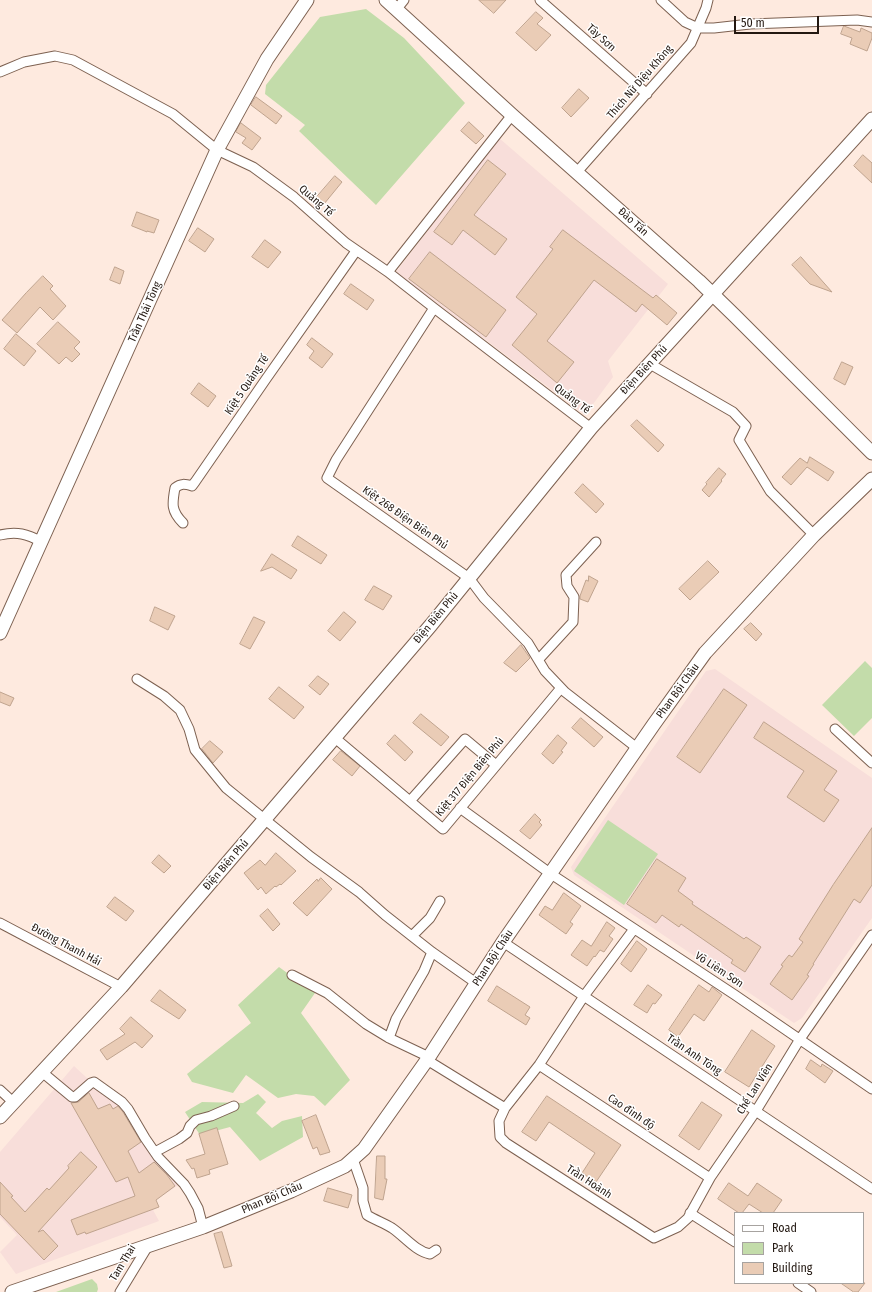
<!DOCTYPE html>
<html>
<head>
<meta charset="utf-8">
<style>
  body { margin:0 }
  #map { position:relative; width:872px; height:1292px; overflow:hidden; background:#feeadf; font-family:"Fira Sans Condensed",sans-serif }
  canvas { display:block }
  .legend { position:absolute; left:734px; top:1212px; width:130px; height:72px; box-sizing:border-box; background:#fff; border:1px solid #a7a3a0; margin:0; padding:5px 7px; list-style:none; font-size:12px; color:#231811 }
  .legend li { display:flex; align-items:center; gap:8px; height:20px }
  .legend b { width:20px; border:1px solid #a7a3a0 }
  .scale { position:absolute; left:734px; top:16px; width:85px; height:18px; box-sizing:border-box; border:2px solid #231811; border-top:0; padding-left:5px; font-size:12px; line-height:14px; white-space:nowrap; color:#231811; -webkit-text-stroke:3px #fff; paint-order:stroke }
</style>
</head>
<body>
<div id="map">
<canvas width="872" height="1292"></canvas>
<ul class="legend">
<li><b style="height:5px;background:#fff"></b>Road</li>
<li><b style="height:11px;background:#c3dcaa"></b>Park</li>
<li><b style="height:11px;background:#eaccb6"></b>Building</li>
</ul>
<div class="scale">50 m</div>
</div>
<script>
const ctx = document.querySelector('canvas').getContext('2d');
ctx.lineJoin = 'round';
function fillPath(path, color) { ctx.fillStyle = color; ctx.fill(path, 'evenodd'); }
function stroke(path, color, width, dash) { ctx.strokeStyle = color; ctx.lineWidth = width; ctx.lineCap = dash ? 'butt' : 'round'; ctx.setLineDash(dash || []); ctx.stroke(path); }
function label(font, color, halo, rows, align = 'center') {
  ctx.font = font + ' "Fira Sans Condensed",sans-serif'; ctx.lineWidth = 3; ctx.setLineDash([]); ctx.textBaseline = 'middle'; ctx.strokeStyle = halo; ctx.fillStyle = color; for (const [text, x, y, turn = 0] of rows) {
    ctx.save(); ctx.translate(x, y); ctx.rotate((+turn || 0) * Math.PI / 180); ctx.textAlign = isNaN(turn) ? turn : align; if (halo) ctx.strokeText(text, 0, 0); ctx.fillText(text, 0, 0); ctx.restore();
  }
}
fillPath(new Path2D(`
  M499 138 668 284 608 361 613 377 585 415 396 272Z
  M715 669 872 778V918L802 1018 794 1023 574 875 571 867 706 671Z
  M74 1066 113 1102H119L180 1184 156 1200 159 1207 153 1210 159 1221 16 1274 0 1252 17 1235 0 1217V1152Z`), '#f8deda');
fillPath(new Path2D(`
  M366 9 404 38 465 103 376 205 299 131 305 125 265 94 266 85 320 17Z
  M865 661 872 668V718L854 736 822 705Z
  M608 820 658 854 624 905 574 871Z
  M279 967 315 993 301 1013 350 1080 325 1106 314 1096 296 1094 278 1098 246 1075 233 1093 192 1082 187 1074 251 1023 238 1005Z
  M258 1094 266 1102 256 1113 272 1128 282 1121 302 1116 303 1137 260 1161 230 1127 200 1135 185 1112 202 1102 243 1103Z
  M92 1279 97 1284 98 1289 97 1292H56Z`), '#c3dcaa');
const building = new Path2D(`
  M479 0H506L494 13Z
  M536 12 543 18 537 24 551 35 536 51 516 33Z
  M844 26 860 32 861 28 872 33V38L867 51 850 44 852 38 841 34Z
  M579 89 589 98 571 117 562 108Z
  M256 97 282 116 276 124 251 105Z
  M469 122 484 136 476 144 461 131Z
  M241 123 261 138 252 150 242 143 246 138 236 132Z
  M863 155 872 163V183L854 166Z
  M488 160 506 174 474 215 507 239 495 255 463 230 452 245 434 232Z
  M335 176 342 182 324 204 316 198Z
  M137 212 159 220 154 233 147 231V232L132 226Z
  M198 228 214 239 205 252 189 241Z
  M563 230 653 298 656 295 677 313 667 325 642 304 636 312 594 280 547 341 574 362 557 383 512 345 537 314 516 297 553 249 550 247Z
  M265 240 281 252 268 268 252 257Z
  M430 252 506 310 486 337 409 279Z
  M801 257 832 292 810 284 792 265Z
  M115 267 124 271 120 284 110 280Z
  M43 276 53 286 50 289 66 306 53 320 40 307 17 333 2 320 26 293Z
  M351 284 374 300 367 310 344 294Z
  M58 322 80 342 74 348 80 354 72 362 66 357 59 364 37 344Z
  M16 334 36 351 24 366 4 349Z
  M312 338 333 354 322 368 309 358 314 351 307 345Z
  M842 362 853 367 845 385 834 379Z
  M199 383 216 396 208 407 191 394Z
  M637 420 664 445 658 452 631 426Z
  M810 457 834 472 828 481 807 467 791 485 782 477 800 458 807 463Z
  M719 468 726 474 721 480 722 481 709 497 702 490 707 484 706 483Z
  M583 484 604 504 596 513 575 493Z
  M298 536 327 555 321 564 292 546Z
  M272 554 297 570 291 579 272 567 261 571Z
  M708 561 719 572 690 600 679 589Z
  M589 576 598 581 588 602 580 599V596L586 580 588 581Z
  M374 586 392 596 383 610 365 600Z
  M155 607 175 616 168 630 150 621Z
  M344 612 356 622 340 641 328 631Z
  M254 617 265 622 250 649 240 644Z
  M751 623 762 634 756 641 744 629Z
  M521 645 530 658 516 672 504 663Z
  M318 676 329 684 320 695 309 686Z
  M279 687 304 707 294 719 269 699Z
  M724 689 747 705 700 773 677 757Z
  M0 692 14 698 10 706 0 702Z
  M421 714 449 737 441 746 413 723Z
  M581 718 603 737 594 747 572 728Z
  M764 722 837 771 824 790 839 800 824 822 787 797 804 771 754 738Z
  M395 735 413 752 405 761 387 744Z
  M558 735 567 743 561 751 563 752 553 764 542 754Z
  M210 741 223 752 213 763 202 749Z
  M341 751 360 766 352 776 333 760Z
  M535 814 541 820 539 822 542 825 530 839 520 831Z
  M872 828V885L860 903 854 899 813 964H814L807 975 809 976 792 1000 770 984 783 966 781 965 789 955 792 957 803 942 799 939 833 885Z
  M276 853 296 871 281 885 280 884 276 887 275 886 266 894 261 887 258 890 244 873 260 860 265 865Z
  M159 855 171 866 164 873 152 863Z
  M657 859 686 878 678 891 693 902 692 904 744 939 746 937 761 947 745 972 731 963 733 960 681 924 679 927 662 915 656 923 627 904Z
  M321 878 332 889 307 916 293 903 317 879 318 881Z
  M564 893 581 906 570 922 573 924 566 934 539 915 545 906 552 910Z
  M115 897 134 911 126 921 107 907Z
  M268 909 280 924 273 931 260 916Z
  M607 922 615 928 609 936 613 939 604 952 600 950 595 957 594 956 587 966 571 955 582 940 591 946Z
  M637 941 647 949 631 972 621 964Z
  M648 985 662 995 655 1004 653 1003 647 1013 634 1005Z
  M699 985 709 992 712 987 722 995 704 1021 694 1014 678 1037 669 1030Z
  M497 986 530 1007 525 1015 530 1018 526 1025 488 1001Z
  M160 990 186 1010 179 1019 151 1001Z
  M131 1017 153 1036 142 1048 135 1042 107 1060 100 1050 125 1034 120 1029Z
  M752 1030 775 1046 749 1087 725 1072Z
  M811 1060 821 1067 822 1064 833 1071 825 1083 806 1069Z
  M89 1093 98 1109 110 1104 113 1109 118 1106 123 1112 141 1142 128 1151 139 1173 154 1162 167 1175 175 1186 156 1200 159 1207 86 1234 85 1232 77 1235 71 1220 135 1196 128 1177 116 1182 71 1103 78 1102Z
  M547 1096 621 1145 596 1182 582 1173 595 1153 549 1122 536 1141 522 1132Z
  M702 1102 722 1115 699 1150 679 1136Z
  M316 1115 330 1152 320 1155 317 1147 313 1149 302 1121Z
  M217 1128 228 1164 209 1170 210 1174 197 1178 194 1168 192 1169 186 1160 205 1154 199 1134Z
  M81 1152 97 1167 38 1232 43 1230 58 1246 44 1260 0 1214V1182L13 1196 11 1197 25 1212 47 1188 49 1190 69 1168 68 1166Z
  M377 1156H385V1179H387L383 1200 375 1198Z
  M729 1183 748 1196 757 1183 782 1200 773 1213H763L749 1204 742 1213H739L718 1199Z
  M328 1188 352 1195 348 1208 324 1201Z
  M222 1232 232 1266 224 1268 214 1234Z
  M841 1283H865L858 1292H854Z`);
fillPath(building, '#eaccb6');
stroke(building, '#bfa38e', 1);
const street = new Path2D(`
  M540 0 647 94
  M661 0 685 22 698 28H714L750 24 857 20 872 22
  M396 10 404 0
  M0 72 24 62 55 56 73 60 173 114 217 150 253 167 294 197 346 243 388 272 434 308 591 428
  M577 172 691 43 706 8 708 0
  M388 272 512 115
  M434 308 336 460 327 478 469 578 484 598 528 643 545 671 565 692 637 748
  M650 364 733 412 746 426 739 440 770 491 814 535
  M183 523C171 511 172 504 175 488 181 483 185 484 192 486L195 482 266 379 356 251
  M0 535C17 531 27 534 42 542
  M539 659 573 622 574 597 567 586 566 575 596 542
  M137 679 164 696 180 710 189 729 195 750 226 788 311 857 359 892 385 915 432 952 476 983
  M835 729 872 763
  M335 738 443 829 561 688
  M410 801 465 739 496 765
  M460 808 551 874 735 995 872 1089
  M0 923 121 987
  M634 929 584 996 539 1065 505 1108 499 1121 500 1137 506 1143 654 1238 678 1227 688 1218 710 1178 756 1111 800 1039 872 935
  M412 936 430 918 440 901
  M503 942 872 1189
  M292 975 327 993 366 1024 389 1038 429 1057
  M389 1038 396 1019 424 971 432 952
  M427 1060 505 1108
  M539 1065 710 1178
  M42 1072 72 1097H75L91 1083 94 1082 122 1102 128 1109 145 1138 158 1157 184 1184 190 1193 198 1208 203 1227
  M0 1090 13 1102
  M155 1152 179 1139 187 1133 190 1126 196 1120 211 1116 234 1106
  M353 1159 363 1188V1201L367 1215C375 1220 384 1223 392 1228 404 1236 415 1251 430 1254L436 1250
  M690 1213 735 1242
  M798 1283 811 1292
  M120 1292 148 1246`);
const secondary = new Path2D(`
  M386 0 512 115 699 281 735 316 872 453
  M0 633 217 150 267 59 307 0
  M0 1117 121 987 431 625 591 428 872 119
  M12 1292 203 1227 291 1191 345 1166 364 1149 427 1060 503 942 654 724 705 653 814 535 872 479`);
stroke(street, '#7d6151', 11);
stroke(secondary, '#7d6151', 15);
stroke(street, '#fff', 9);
stroke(secondary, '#fff', 13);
label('11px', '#231811', '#fff', [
  ["Tây Sơn",601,38,42],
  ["Thích Nữ Diệu Không",640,82,-49],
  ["Quảng Tế",316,201,41],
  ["Đào Tấn",633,222,42],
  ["Trần Thái Tông",145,312,-66],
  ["Điện Biên Phủ",644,370,-47],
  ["Kiệt 5 Quảng Tế",247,385,-56],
  ["Quảng Tế",572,399,37],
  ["Kiệt 268 Điện Biên Phủ",405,518,35],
  ["Điện Biên Phủ",436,618,-50],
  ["Phan Bội Châu",678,691,-54],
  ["Kiệt 317 Điện Biên Phủ",470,777,-50],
  ["Điện Biên Phủ",226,865,-49],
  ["Đường Thanh Hải",66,945,28],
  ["Phan Bội Châu",493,958,-57],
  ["Võ Liêm Sơn",719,970,33],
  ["Trần Anh Tông",694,1055,34],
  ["Chế Lan Viên",755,1089,-58],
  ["Cao đình độ",631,1112,34],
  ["Trần Hoành",589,1182,33],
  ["Phan Bội Châu",272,1198,-23],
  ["Tam Thai",123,1263,-59]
]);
</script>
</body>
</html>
